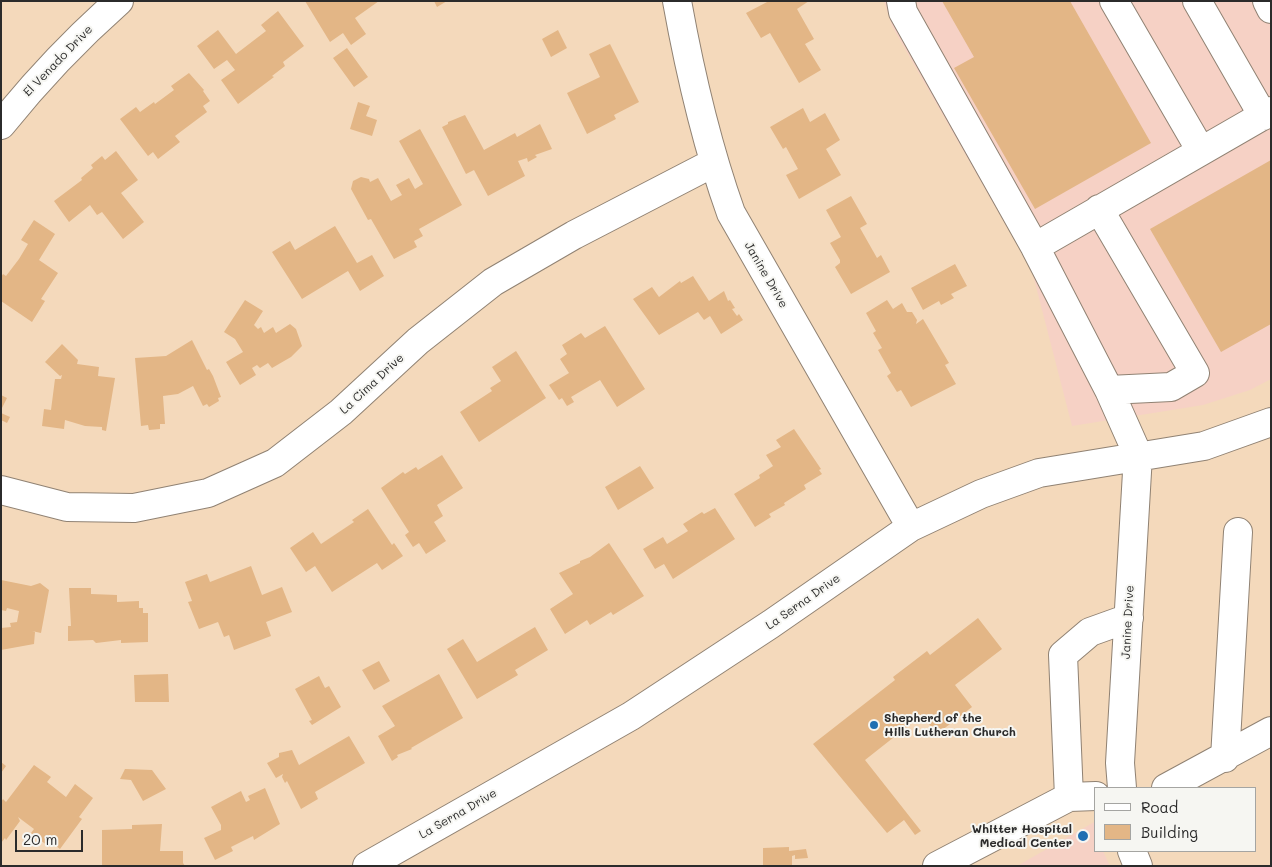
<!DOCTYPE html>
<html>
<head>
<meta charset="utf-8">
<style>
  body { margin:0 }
  #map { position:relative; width:1272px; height:867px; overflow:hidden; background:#f4d9bb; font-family:Mali,sans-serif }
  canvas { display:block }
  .frame { position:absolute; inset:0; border:2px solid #2b2b2b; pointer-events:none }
  .legend { position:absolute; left:1094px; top:787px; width:162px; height:65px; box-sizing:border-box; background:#f6f6f2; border:1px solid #a5a5a2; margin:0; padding:6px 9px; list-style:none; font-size:15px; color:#2b2b2b }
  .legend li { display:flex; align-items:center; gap:10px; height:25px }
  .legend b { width:25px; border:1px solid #a5a5a2 }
  .scale { position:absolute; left:15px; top:830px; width:68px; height:22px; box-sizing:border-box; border:2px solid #2b2b2b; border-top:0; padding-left:6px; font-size:15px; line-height:18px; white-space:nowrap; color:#2b2b2b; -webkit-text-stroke:4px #f6f6f2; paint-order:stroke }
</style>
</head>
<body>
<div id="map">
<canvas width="1272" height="867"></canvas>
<div class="frame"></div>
<ul class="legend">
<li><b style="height:6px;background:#fff"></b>Road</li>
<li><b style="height:14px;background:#e3b686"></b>Building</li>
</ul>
<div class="scale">20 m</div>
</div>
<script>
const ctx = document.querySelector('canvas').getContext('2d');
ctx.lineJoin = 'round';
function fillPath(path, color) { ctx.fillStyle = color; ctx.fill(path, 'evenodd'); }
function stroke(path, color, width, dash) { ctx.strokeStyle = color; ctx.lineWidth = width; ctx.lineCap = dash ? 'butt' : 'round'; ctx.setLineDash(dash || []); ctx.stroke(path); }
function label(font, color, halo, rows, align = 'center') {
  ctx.font = font + ' Mali,sans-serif'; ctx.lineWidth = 4; ctx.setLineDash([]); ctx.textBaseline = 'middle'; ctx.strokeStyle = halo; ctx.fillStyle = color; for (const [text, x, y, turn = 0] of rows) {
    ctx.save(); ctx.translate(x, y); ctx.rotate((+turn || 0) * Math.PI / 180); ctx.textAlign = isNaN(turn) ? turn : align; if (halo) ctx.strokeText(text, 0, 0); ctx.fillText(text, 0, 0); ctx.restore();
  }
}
fillPath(new Path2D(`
  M884 1H1271V379L1250 390 1203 405 1072 426 1032 271 892 26Z
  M1096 821V851H1103L1110 866H1017Z`), '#f6d1c5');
fillPath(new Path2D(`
  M305 1H379L355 18 366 34 351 45 343 33 330 42Z
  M434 1H447L437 7Z
  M769 1H809L797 9 814 39 805 44 821 70 799 83 770 33 761 38 746 13Z
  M942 1H1070L1151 143 1035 209 954 68 974 57Z
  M278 11 304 46 283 62 285 66 272 76 274 77 238 104 221 80 235 70 227 60 214 69 197 46 218 30 236 54 266 31 261 25Z
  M558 30 567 48 551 57 542 39Z
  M610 44 639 102 614 115 616 119 587 134 567 93 600 77 589 54Z
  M347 48 368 77 354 87 333 58Z
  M189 73 204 90 203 91 210 101 203 106 207 112 175 136 180 142 158 159 153 152 148 156 120 119 136 107 140 112 154 102 155 104 174 90 171 86Z
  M358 102 370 106 366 116 377 120 372 136 350 129Z
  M803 108 810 122 825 113 840 140 826 149 841 175 799 199 786 175 798 169 786 147 783 149 770 127Z
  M465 115 484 150 515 133 517 137 540 124 552 149 535 155 537 157 528 162 527 158 518 161 525 176 488 196 474 170 466 174 442 127 448 124V122Z
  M420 129 462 205 419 229 423 236 414 241 417 247 394 259 371 219 368 220 351 189 353 181 361 177 369 179 370 182 378 178 391 201 402 195 396 185 409 178 415 189 423 184 399 141Z
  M116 151 138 180 121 193 144 222 123 239 102 212 97 215 90 205 69 222 54 201 82 180 81 178 93 168 91 165 102 156 105 160Z
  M1271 160V324L1221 352 1150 229Z
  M851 196 867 224 860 228 877 258 881 255 890 272 851 294 835 267 840 263V260L830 243 841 237 826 210Z
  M34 220 55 234 39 260 58 273 41 299 45 301 32 322 1 301V277L3 274 6 276 19 259 28 244 21 240Z
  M335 226 357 263 372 255 384 276 360 291 348 271 302 299 272 252 290 241 295 250Z
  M955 264 967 286 951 294 954 298 941 305 939 301 923 310 911 288Z
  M693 276 709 301 724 291 728 301 730 300 735 308 732 309 737 316 739 314 743 320 721 334 710 316 704 320 698 312 659 335 633 299 652 287 659 297 680 281 681 283Z
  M245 300 263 311 254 325 258 329 261 327 264 333 273 327 276 333 290 324 296 329 302 346 291 357 272 368 268 363 260 368 257 365 252 368 256 375 240 385 226 362 243 352 235 339 224 332Z
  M887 300 893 309 902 303 907 312H912L917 320 916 324 923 319 949 363 945 365 956 384 911 407 901 390 897 392 887 376 891 373 878 350 882 348 873 333 876 331 866 313Z
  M605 326 645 389 617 407 600 380 571 397 574 402 567 406 562 398 559 400 549 385 569 373 560 359 567 354 562 345 581 333 585 338Z
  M192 340 207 370 209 369 213 376 221 397 218 398 219 401 209 407 207 404 203 406 193 386 178 394 163 396 165 424H160V429L149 430 148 425 141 426 135 358 166 356Z
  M62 344 78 360 77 364 99 367 98 376 115 378 106 431 102 430V427L85 426 65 420 64 429 42 426 44 409 51 410 55 379H61L62 375 60 376 45 362Z
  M516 351 546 398 479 442 460 412 492 391 490 388 501 381 492 367Z
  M1 395 7 398 1 410Z
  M1 413 10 417 7 423 1 420Z
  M794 429 821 469 819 470 822 474 804 485 806 489 784 503 785 505 769 514 771 517 755 527 734 494 760 478 759 475 773 466 766 455 781 447 776 440Z
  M442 455 463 488 437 505 443 516 434 522 446 541 426 554 419 543 413 547 405 535 409 532 381 488 403 472 405 474 416 467 418 470Z
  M640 466 654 488 618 510 605 487Z
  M715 508 735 539 673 579 664 564 655 569 643 549 663 537 667 544 688 531 683 524 702 512 704 514Z
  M368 509 392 545 394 543 403 556 382 570 377 563 332 592 315 566 306 572 290 548 313 532 321 544 354 522 352 520Z
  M609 543 644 596 613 615 611 612 590 625 587 620 565 634 550 609 573 594 559 573 580 563V561L590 557Z
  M251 566 262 595 282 587 292 612 266 622 271 636 234 650 229 635 224 637 218 622 199 629 188 602 192 601 185 582 207 574 210 582Z
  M1 580 31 586 40 583 49 590 41 633 32 631 35 632 34 644 1 650V628L11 627 10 623 17 622 19 611 7 608 6 611 1 610Z
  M69 588H91V594L117 595V602L139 601V608H143V613H148V642L121 643V640L96 643 93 640 68 641V626H71Z
  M978 618 1002 649 955 685 972 707 937 734 922 715 865 760 921 831 915 835 904 820 887 833 813 744 895 680 893 677 927 651 930 655Z
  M535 627 548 650 515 670 518 675 477 699 447 649 463 639 477 662Z
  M379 661 390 681 374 690 362 670Z
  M168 674 169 702H135L134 675Z
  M439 674 463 718 411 748 412 749 397 755 398 757 392 761 378 736 395 726 382 706Z
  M319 676 325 688 329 686 341 707 312 725 309 721 312 720 295 689Z
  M349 736 365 763 315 792 318 799 301 809 287 781 285 783 282 777 283 774 276 778 267 763 279 757V753L292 750 299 765Z
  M1 762 6 766 1 773Z
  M34 765 51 777 47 782 66 797 75 784 93 798 79 817 82 819 60 849 51 842 48 846 31 833 34 829 18 817 20 821 6 840 5 838 1 843V802L3 799 6 802Z
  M125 769 152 770 166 789 143 801 131 780 120 779Z
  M265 788 280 824 254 840 253 836 231 847 233 851 215 860 204 838 221 830V825L211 807 241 791 246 802 250 800 248 796Z
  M162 824 160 851H183V863L185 866 102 865V830L132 829V825Z
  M789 847V851L806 849 808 858 795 859V855L792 856V866H763V848Z`), '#e3b686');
const minor = new Path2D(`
  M677 1C690 73 706 143 731 213L911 527
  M901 1 903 12 1035 247
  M1114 1 1201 151
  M1197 1 1263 116
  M1267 1 1271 9
  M1 125C37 80 76 39 119 1
  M1099 209 1195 373 1171 387 1109 390
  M1 490 67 507 134 508 208 493 275 463 341 412 418 341 493 282 574 235 713 163
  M1225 758 1238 532
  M1122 788 1120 763 1138 455 1109 390 1035 247 1271 111
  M1166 788 1271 731
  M1069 797 1063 655 1090 632 1129 618
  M1132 851 1138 866
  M367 866 631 716 771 624 911 527 981 494 1039 473 1204 446 1271 422
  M937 866 1069 797 1096 796`);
stroke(minor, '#908273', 30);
stroke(minor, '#fff', 28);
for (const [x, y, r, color] of [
  [874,725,5,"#1f6fb2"],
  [1083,836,6,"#1f6fb2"]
]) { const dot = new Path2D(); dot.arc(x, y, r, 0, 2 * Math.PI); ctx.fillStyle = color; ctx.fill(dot); stroke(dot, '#f6f6f2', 2); }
label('12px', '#2b2b2b', '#f6f6f2', [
  ["El Venado Drive",58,61,-46],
  ["Janine Drive",766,275,60],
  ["La Cima Drive",372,384,-43],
  ["La Serna Drive",803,602,-35],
  ["Janine Drive",1128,622,-87],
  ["La Serna Drive",458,814,-30]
]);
label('bold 12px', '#2b2b2b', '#f6f6f2', [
  ["Shepherd of the",884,718],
  ["Hills Lutheran Church",884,732],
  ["Whitter Hospital",1072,829,"right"],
  ["Medical Center",1072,843,"right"]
], 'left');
</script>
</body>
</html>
